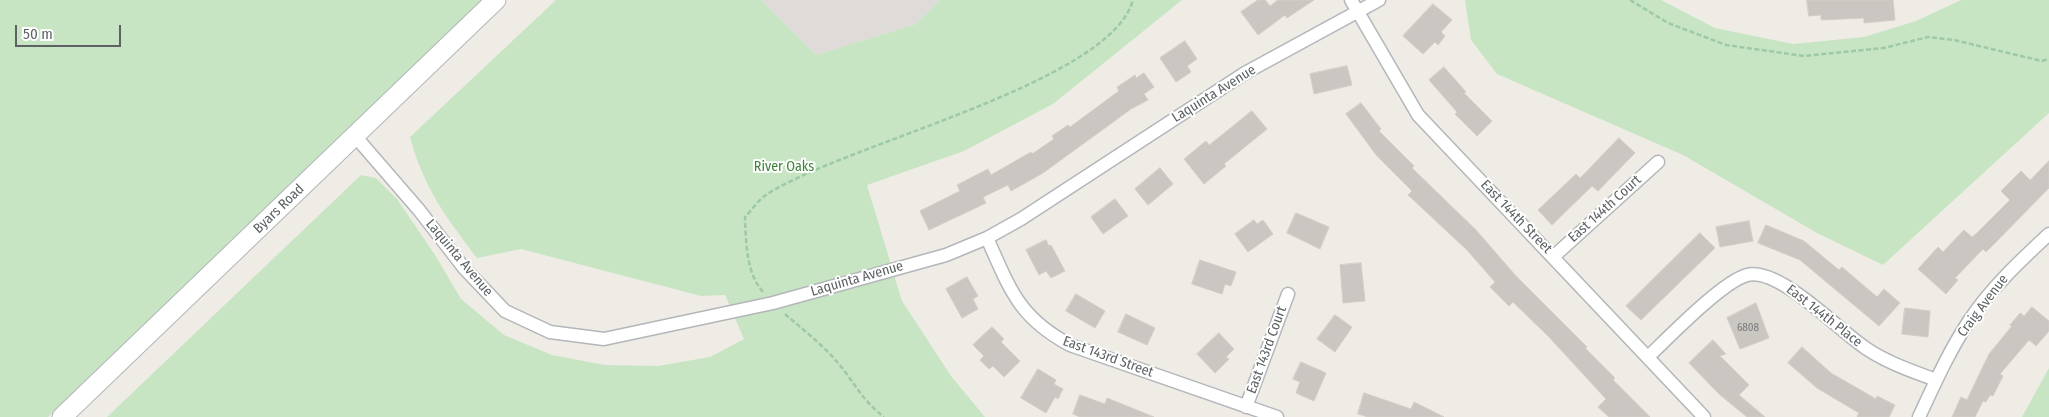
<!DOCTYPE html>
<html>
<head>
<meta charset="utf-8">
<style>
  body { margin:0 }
  #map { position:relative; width:2049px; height:417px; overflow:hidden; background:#efece6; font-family:"Fira Sans Condensed",sans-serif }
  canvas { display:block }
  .scale { position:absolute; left:15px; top:25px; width:106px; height:22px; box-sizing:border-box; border:2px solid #5d6265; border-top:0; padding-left:6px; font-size:15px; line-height:18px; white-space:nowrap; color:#5d6265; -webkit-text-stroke:4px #fff; paint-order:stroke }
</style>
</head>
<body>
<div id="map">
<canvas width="2049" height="417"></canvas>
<div class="scale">50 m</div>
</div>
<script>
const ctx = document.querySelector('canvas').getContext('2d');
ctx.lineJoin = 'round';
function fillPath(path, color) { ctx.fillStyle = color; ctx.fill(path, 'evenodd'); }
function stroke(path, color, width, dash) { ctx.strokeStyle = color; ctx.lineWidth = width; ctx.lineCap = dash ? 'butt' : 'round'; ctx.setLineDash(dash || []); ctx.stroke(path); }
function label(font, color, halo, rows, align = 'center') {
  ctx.font = font + ' "Fira Sans Condensed",sans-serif'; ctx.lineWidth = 4; ctx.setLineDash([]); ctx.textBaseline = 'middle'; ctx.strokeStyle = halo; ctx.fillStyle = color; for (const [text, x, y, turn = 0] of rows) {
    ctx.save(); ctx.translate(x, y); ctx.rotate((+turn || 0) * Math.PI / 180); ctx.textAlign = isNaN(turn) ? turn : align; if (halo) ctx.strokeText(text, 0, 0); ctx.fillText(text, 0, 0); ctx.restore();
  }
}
fillPath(new Path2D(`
  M761 0H940L916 24 816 55Z`), '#dedbd8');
fillPath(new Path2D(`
  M0 0H482L48 417H0Z
  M556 0H761L816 55 916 24 940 0H1182L1053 104 964 151 867 185 902 301 951 376 985 417H107L361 175 376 178 397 199 435 255 461 299 504 335 552 355 605 365 658 366 710 357 744 339 725 295 701 296 521 249 477 258C446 217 424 189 410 137Z
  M1465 0H1661L1715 28 1793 44 1864 37 1916 21 1961 0H2049V113L1883 265 1817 233 1683 155 1497 74 1471 40Z
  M2049 368V417H2022Z`), '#c7e5c3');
const building = new Path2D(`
  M1258 0H1265L1270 6 1278 0H1314L1287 18 1285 15 1258 35 1241 12Z
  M1807 0H1893L1895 20 1864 23V18L1821 20V15L1809 16Z
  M1433 4 1452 20 1441 32 1445 36 1438 45 1435 42 1423 54 1403 36Z
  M1185 41 1197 59 1187 66 1191 72 1176 82 1160 58Z
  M1347 66 1352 85 1314 94 1310 74Z
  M1444 67 1466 92 1464 93 1492 121 1477 136 1455 114 1457 112 1429 80Z
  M1144 73 1154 87 1144 94 1148 100 1131 109 1043 173 1011 191 1008 185 983 197 986 203 929 230 920 211 960 191 957 185 988 169 991 175 1031 152 1032 154 1054 139 1052 136 1068 125 1070 127 1119 91 1117 87 1135 75 1136 78Z
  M1361 103 1381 129 1379 131 1414 166 1412 168 1476 230 1516 276 1587 347 1585 348 1615 378 1613 380 1650 417H1609L1598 407 1606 399 1549 337 1513 302 1509 306 1490 287 1495 282 1467 250 1408 195 1412 191 1377 156 1346 114Z
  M1252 111 1267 129 1224 164 1226 166 1204 184 1184 159 1206 141 1209 145Z
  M1619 138 1635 153 1598 191 1592 186 1552 225 1538 210 1576 174 1580 178Z
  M2049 161V188L1996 242 1986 252 1983 249 1955 278 1958 280 1946 294 1918 269 1938 247 1943 252 1964 230 1972 237 1977 233 2010 200 2001 191 2021 171 2030 180Z
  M1160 168 1173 184 1148 205 1135 189Z
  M1115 199 1128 216 1103 234 1091 217Z
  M1296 213 1329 227 1320 249 1287 233Z
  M1254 220 1257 224 1263 220 1273 234 1248 252 1235 234Z
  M1749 221 1753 241 1720 247 1716 227Z
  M1766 225 1804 241 1839 270 1842 267 1877 297 1884 289 1900 303 1879 326 1800 260 1758 243Z
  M1700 233 1715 248 1641 320 1626 306Z
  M1046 240 1049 246 1051 245 1065 271 1051 278 1046 271 1039 275 1026 250Z
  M1200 260 1236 272 1231 286 1225 284 1222 294 1192 284Z
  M1361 263 1365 301 1343 303 1340 265Z
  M967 277 978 296 973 299 978 309 962 318 946 289Z
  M1076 294 1105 311 1095 328 1066 311Z
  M1756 303 1769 338 1740 349 1727 318Z
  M2032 307 2049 321V331L2036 346 2029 340 2000 374 2003 376 1993 396 1990 395 1986 402 1983 401 1975 417H1952L1961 397 1967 400 1989 354 2012 326 2010 325 2020 313 2024 316Z
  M1905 308 1930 311 1928 337 1902 334Z
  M1126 314 1155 328 1147 345 1118 332Z
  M1335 315 1352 327 1335 352 1317 339Z
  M992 327 1004 339 1001 342 1020 361 1004 377 993 366 989 369 980 360 984 356 973 345Z
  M1219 333 1234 349 1226 357 1229 359 1215 373 1197 354Z
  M1713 340 1726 354 1720 356 1749 385 1739 395 1765 417H1747L1719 394 1689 363Z
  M1802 347 1831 373 1876 399 1877 396 1895 405 1889 417H1857L1859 413 1817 388 1788 363Z
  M1301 362 1326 373 1314 401 1296 393 1300 382 1293 379Z
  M1038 369 1056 380 1054 384 1063 389 1058 399 1055 397 1046 413 1021 398Z
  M1364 393 1411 409 1414 402 1444 417H1368L1358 414Z
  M1080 395 1105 404 1107 398 1154 417H1080L1073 414Z`);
fillPath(building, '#cac7c2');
stroke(building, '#d4cdc4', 1);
const street = new Path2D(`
  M1351 0 1418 115 1704 417
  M355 136 419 210 464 268 505 311 550 332 604 339 773 303 946 255 987 238 1021 219 1245 73 1379 0
  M987 238C1010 289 1018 317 1070 345L1277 417
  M1553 257 1658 162
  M1648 357C1669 337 1722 282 1747 275 1780 267 1839 331 1867 349 1888 363 1912 371 1936 380
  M1246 407 1288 294
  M1919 417C1934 385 1949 351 1969 321 1991 288 2020 261 2049 234`);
const secondary = new Path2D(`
  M62 417 496 0`);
stroke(street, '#b3b6ba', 15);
stroke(secondary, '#b2b6ba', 21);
stroke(new Path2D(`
  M1630 0 1668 23 1726 45 1804 56 1884 48 1928 37 1954 40 2042 61 2049 59
  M763 292C746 273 746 242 745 217 752 210 758 200 766 195 843 144 1110 84 1133 0
  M785 314C806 332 829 350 846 373 859 391 866 403 884 417`), '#9ec9a5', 2.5, [5, 2.5]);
stroke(street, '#fff', 12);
stroke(secondary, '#fff', 19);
label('11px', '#787b7c', null, [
  ["6808",1748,328]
]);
label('14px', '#5d6265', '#fff', [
  ["Laquinta Avenue",1214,94,-32],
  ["Byars Road",279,209,-44],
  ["East 144th Court",1605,209,-42],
  ["East 144th Street",1516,217,46],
  ["Laquinta Avenue",459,258,50],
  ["Laquinta Avenue",857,279,-16],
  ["Craig Avenue",1983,306,-53],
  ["East 144th Place",1824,316,38],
  ["East 143rd Court",1267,350,-70],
  ["East 143rd Street",1108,357,20]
]);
label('14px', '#3d8238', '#fff', [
  ["River Oaks",784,167]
]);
</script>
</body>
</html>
